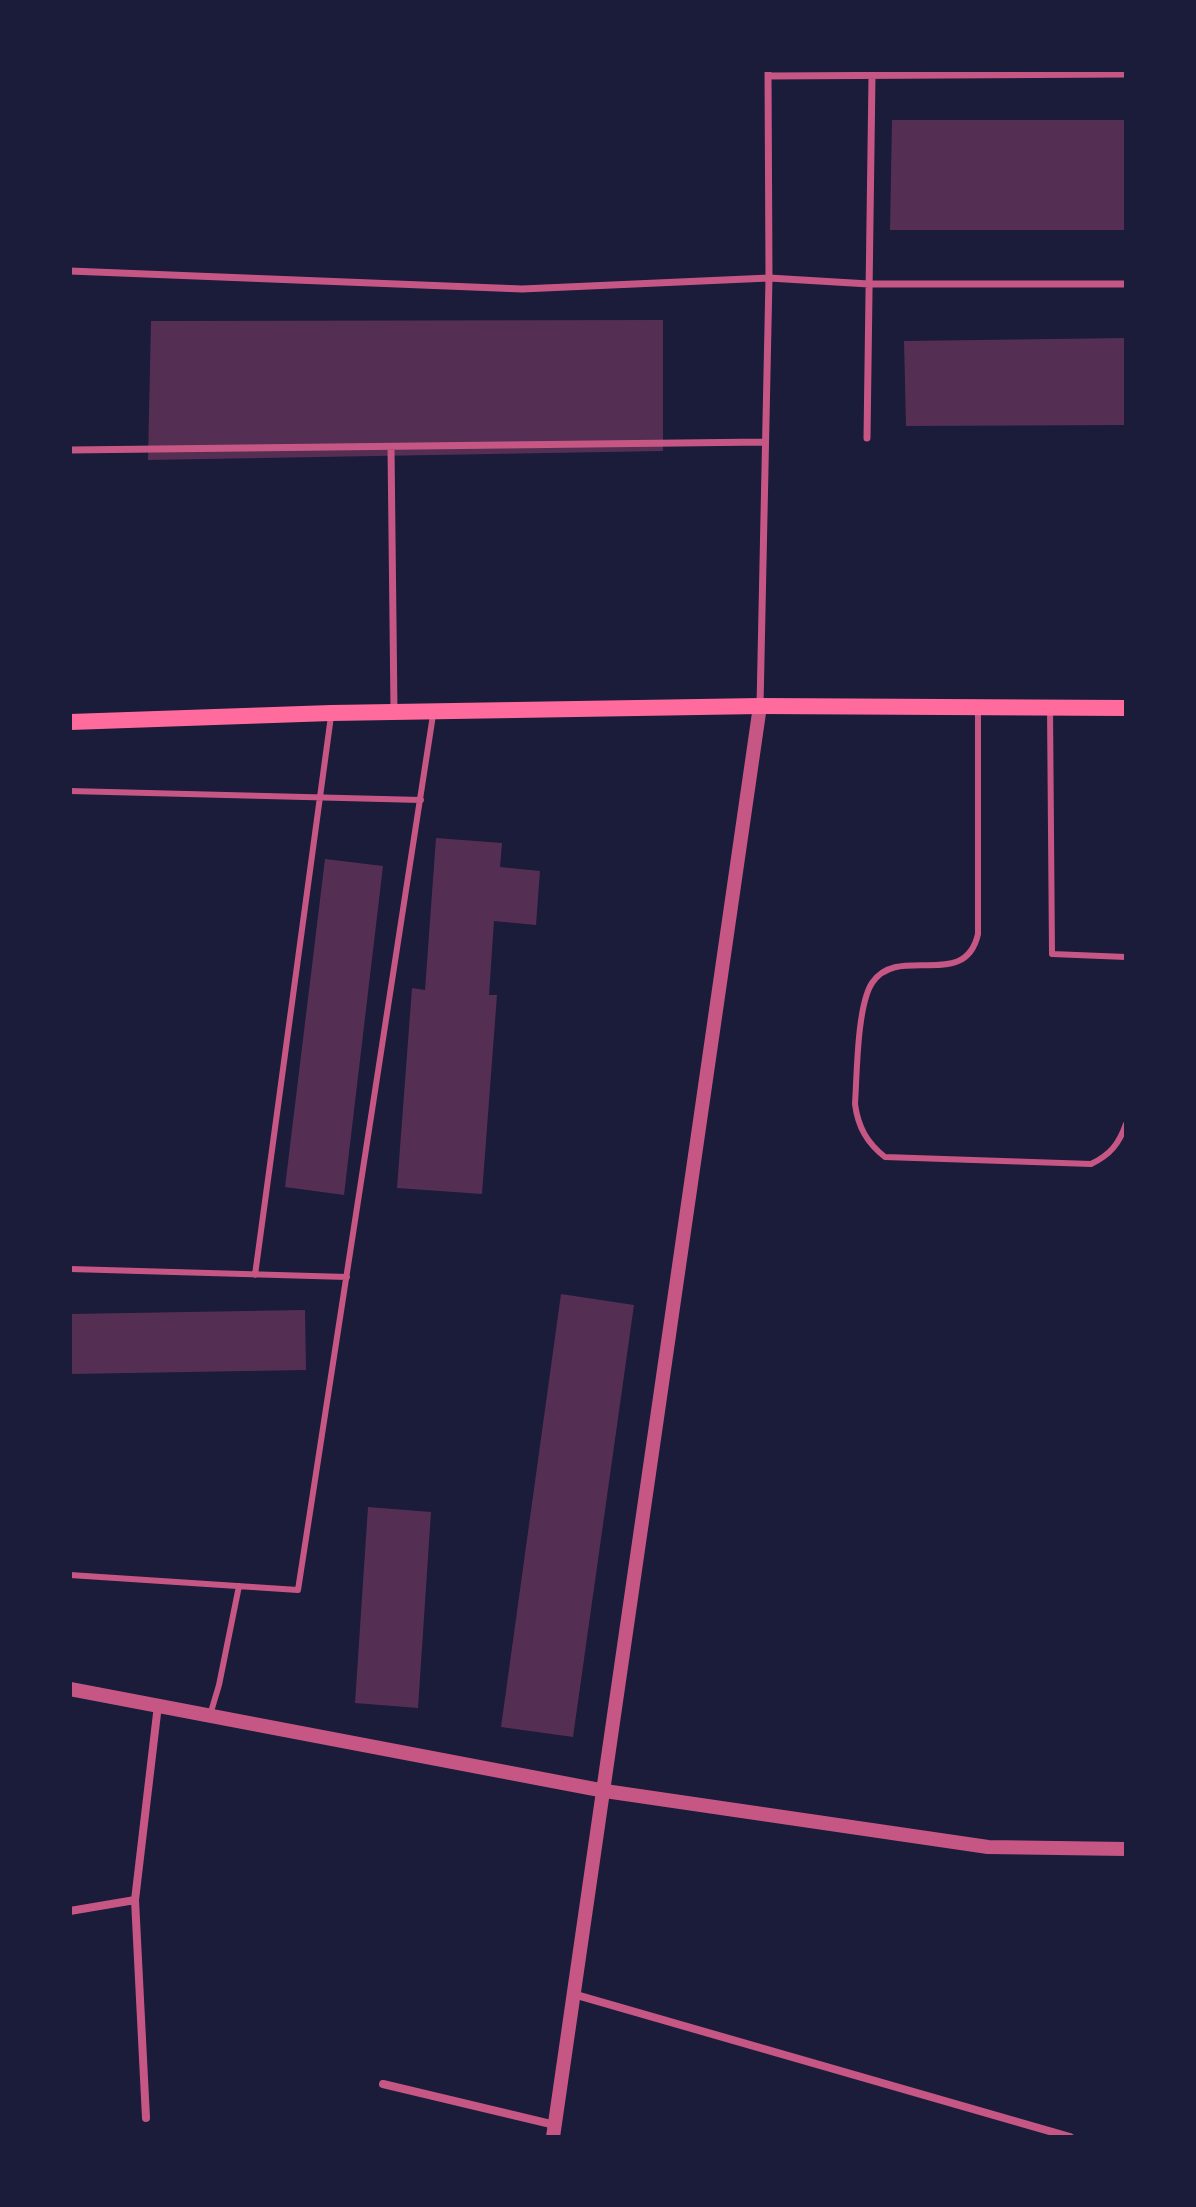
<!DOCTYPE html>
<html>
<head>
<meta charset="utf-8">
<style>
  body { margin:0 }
  #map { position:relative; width:1196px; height:2207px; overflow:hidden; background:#1b1b3a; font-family:Overpass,sans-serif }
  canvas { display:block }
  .frame { position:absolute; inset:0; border:72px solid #1b1b3a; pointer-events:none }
</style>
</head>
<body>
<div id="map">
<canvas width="1196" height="2207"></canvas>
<div class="frame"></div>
</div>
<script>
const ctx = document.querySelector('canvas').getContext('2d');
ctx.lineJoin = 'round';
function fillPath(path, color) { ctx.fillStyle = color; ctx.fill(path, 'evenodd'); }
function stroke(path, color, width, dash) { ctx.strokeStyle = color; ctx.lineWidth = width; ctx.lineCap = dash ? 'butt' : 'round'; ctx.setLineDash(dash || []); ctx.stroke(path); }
fillPath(new Path2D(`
  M892 120H1126V230H890Z
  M663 320V451L148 460 151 321Z
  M1126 338V425L906 426 904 341Z
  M436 838 502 843 500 867 540 871 536 925 494 921 489 995H497L482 1194 397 1188 412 988 425 990Z
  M325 859 383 866 344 1195 285 1187Z
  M561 1294 634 1305 573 1737 501 1727Z
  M305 1310 306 1370 70 1374V1314Z
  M368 1507 431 1512 418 1708 355 1703Z`), '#542f53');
stroke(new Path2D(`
  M978 707V934C965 992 898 943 872 983 857 1006 857 1075 855 1104 858 1127 867 1143 885 1157L1091 1164C1110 1155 1119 1144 1126 1124
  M1050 708 1052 954 1126 957
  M70 791 421 800
  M70 1269 347 1277
  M255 1275 331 716
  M70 1575 298 1590 433 715
  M210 1715 219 1685 239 1586`), '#c65784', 6);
stroke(new Path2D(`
  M768 76 1126 74
  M70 271 522 289 769 278 869 284H1126
  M867 438 872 76
  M391 447 394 710
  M70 450 765 442
  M760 706 769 278 768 70`), '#c65784', 7);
stroke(new Path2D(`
  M70 1911 135 1900
  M573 1994 1070 2137
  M383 2084 555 2125
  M146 2118 135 1900 158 1705`), '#c65784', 8);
stroke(new Path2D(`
  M70 1689 605 1791 988 1847 1126 1849
  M553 2137 760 706`), '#c65784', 14);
stroke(new Path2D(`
  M70 722 331 713 760 706 1126 708`), '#ff6b9d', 16);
</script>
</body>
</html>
